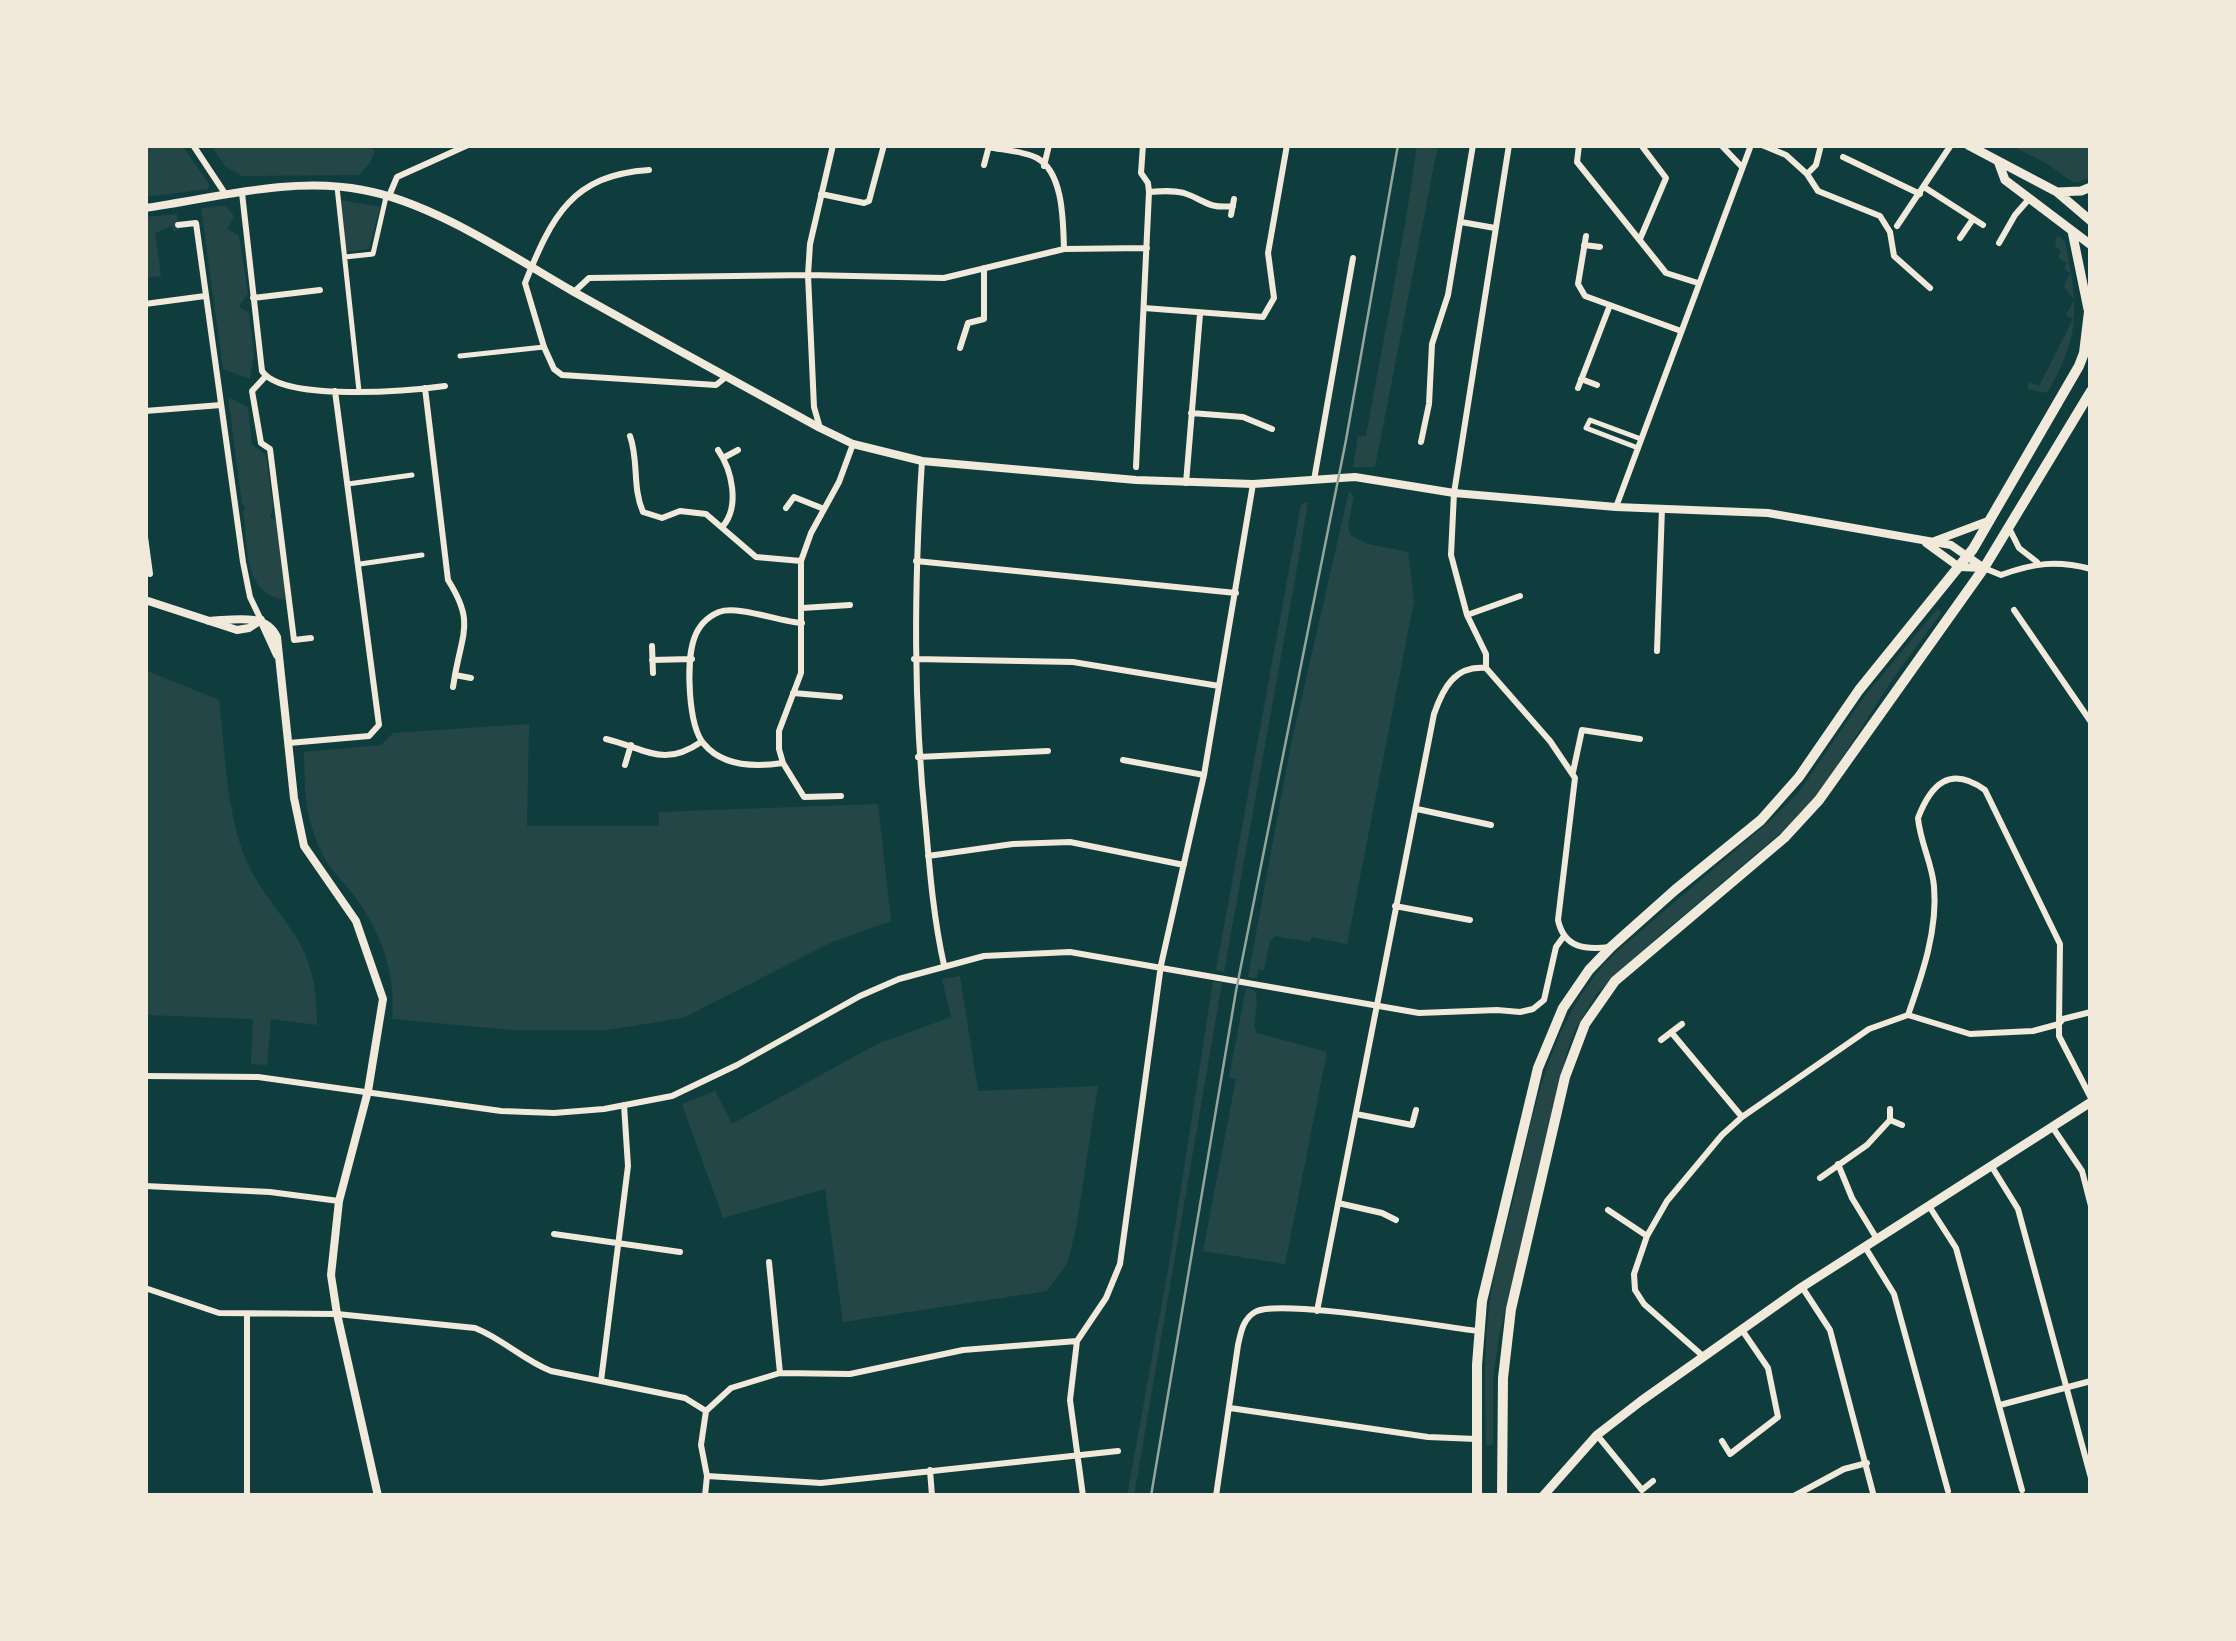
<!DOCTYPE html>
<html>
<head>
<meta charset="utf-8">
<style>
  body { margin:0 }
  #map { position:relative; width:2236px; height:1641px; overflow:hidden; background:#0f3d3e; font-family:Poppins,sans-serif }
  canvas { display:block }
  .frame { position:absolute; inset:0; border:148px solid #f1e9da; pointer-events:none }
</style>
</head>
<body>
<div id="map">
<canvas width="2236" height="1641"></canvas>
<div class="frame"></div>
</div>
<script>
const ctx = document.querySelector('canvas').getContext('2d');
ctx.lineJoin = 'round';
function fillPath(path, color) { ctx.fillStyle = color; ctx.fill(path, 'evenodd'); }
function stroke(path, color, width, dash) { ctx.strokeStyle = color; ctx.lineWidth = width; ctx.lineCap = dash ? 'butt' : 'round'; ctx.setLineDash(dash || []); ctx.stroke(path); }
fillPath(new Path2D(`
  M148 145H182L209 184 208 189 145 197Z
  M211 145H368L375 151 370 163 359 175 242 176 225 166Z
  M1417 145H1438L1375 467H1353L1358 436H1366C1383 339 1404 243 1417 145Z
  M2010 145H2091V178L2074 183 2046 163Z
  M341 200 380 207 369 249 346 252Z
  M226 206 234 216 227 229 239 236 248 293 239 307 249 313 254 353 250 379 223 369 201 208Z
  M177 214 179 230 173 231 172 226 155 233 161 276 145 278V217Z
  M2057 235 2065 241C2078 306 2082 334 2047 393L2027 389 2030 382 2039 386 2073 319 2066 315 2074 300 2064 286 2070 273 2064 269 2067 263 2058 258 2061 251 2055 247Z
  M228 397 248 407 252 444 266 455 273 507 270 518 276 520 286 600C242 594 249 547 243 512L245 506 242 504Z
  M1349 491 1354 497 1348 526 1350 535 1368 544 1408 552 1414 601 1347 944 1312 937 1310 942 1275 936 1270 941 1264 970H1258L1257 978 1248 977 1290 749Z
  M1308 502 1299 557 1224 972 1216 970 1301 504Z
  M1937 609 1942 612 1894 677 1820 792 1797 819 1664 932 1597 993 1576 1028 1567 1051 1499 1337 1493 1379V1445L1486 1446C1485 1398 1483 1349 1490 1301 1495 1263 1507 1226 1516 1189 1535 1104 1551 1017 1615 953L1771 820 1798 793 1864 697Z
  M145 670 219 700C225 750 226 805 243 852 254 884 279 910 296 937 313 965 317 993 317 1025L271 1019 267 1065 251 1064 253 1019 145 1015Z
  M529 724 527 826H659V812L878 804 891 921 832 942 683 1018 607 1030H512L392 1019C396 976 383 937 358 901 347 884 329 870 321 851 304 814 305 792 304 752L381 745 393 733Z
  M960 976 978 1091 1098 1086 1076 1229 1067 1264 1047 1291 843 1322 825 1189 723 1218 682 1104 715 1091 732 1124 877 1044 951 1017 942 979Z
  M1213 981 1222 983 1134 1496H1127L1171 1252Z
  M1246 988 1254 990C1262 1005 1250 1020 1257 1033L1327 1052 1285 1264 1203 1251 1236 1079 1229 1077Z`), '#244646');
stroke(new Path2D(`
  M337 187 359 391
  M345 257 373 254 386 197
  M460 356 544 347
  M1638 448 1586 428 1590 420 1641 439
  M348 484 412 475
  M360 564 422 555`), '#f1e9da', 5);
stroke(new Path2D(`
  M193 145 226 195
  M1579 145 1577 162 1666 273 1698 283
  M1721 145 1741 166
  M1762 145 1786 155 1807 174 1818 191 1880 216 1890 232 1894 256 1930 288
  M988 147C1002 150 1024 151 1037 158 1064 173 1063 223 1064 249
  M1843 157 1920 194
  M984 165 989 146
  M1044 166 1049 145
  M649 170C572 175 552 216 525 283L544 347 554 369 562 375 716 385 726 377
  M1807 174 1816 165 1821 145
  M1924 187 1983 225
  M1149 192C1161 191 1172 190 1184 193 1205 200 1207 209 1233 206
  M242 193 262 371C283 402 409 391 445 386
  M821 194 864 203 869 201 884 145
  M389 196 397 177 468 145
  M1231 215 1234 199
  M1461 222 1495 228
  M178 225 196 223 243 562 250 597 261 620
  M1897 226 1951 145
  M1586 236 1578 284 1585 296 1681 331
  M1960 238 1973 219
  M1640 239 1666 178 1641 145
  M1999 243 2015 215 2029 199
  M1584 245 1600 247
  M574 292 589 278 808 275 944 278 1064 249 1147 248
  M253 298 320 290
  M145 304 205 296
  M1144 308 1263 317 1274 298 1268 253 1287 145
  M960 348 968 323 984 319V268
  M265 377 252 391 261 443 270 449 294 640 311 638
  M1581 379 1597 385
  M425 388 448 580C474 621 463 631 455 675L471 678
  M1578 388 1610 305
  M145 411 221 405
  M1191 413 1243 417 1272 429
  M820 428 814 407 808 275 810 244 833 145
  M630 436C639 461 632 487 643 512L662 518 680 511 706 514 756 557 801 561
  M1421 442 1429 404 1432 344 1448 295 1473 145
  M718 450C732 470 740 506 723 526
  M723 458 738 450
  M922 461C914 587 913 702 926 828 930 874 934 921 944 965
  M1136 467 1149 192 1148 183 1141 173 1143 145
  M1314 480 1353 258
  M1186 483 1200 314
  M1616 507 1751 145
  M786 508 794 497 824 509
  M2009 528 2019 548 2037 562
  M145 537 150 574
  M916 561 1236 593
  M1984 568 2001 575C2034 563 2056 560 2091 569
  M802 608 850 605
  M2014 610 2091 722
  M1467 615 1520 596
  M652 646 653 673
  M1657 651 1662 508
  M914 659 1073 662 1219 686
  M652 660 692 659
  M1486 668V654L1467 615 1451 555 1454 493 1509 145
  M1486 668 1550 741 1575 778 1558 920C1564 948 1585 950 1610 947
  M453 687 455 675
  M793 693 840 697
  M606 739C647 749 663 768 701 742
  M289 743 369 736 379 725 335 391
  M918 757 1048 751
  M1123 760 1204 775
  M783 763C756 767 723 767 704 744 688 726 686 662 694 639 698 627 707 617 719 612 738 605 780 622 802 623
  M625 765 631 745
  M1573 772 1582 730 1640 739
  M841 796 804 797 783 763 779 749V731L801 673V561L811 533 839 482 853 444
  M1417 809 1491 825
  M928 856 1013 844 1070 842 1184 865
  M1395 906 1470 920
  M2091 1012 2063 1019 2059 1024V1036L2091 1098
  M1671 1032 1742 1117
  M1661 1040 1682 1024
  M145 1076 258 1077 501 1111 554 1113 604 1109 672 1096 737 1065 860 996 899 979 984 956 1070 952 1419 1013 1497 1010 1520 1012 1533 1009 1544 1000 1556 947 1564 936
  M1890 1109V1120L1902 1125
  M1356 1114 1412 1125 1416 1110
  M2053 1128 2082 1171 2091 1206
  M1838 1164 1852 1198 1877 1239
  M1992 1167 2018 1209 2091 1478
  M1820 1178 1867 1145 1890 1120
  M145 1186 270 1192 339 1201
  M1338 1203 1382 1213 1396 1220
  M1929 1206 1956 1248 2022 1490
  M1608 1210 1647 1236
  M554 1234 680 1252
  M1865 1247 1894 1294 1948 1491
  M769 1262 780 1373
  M1802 1287 1830 1330 1873 1493
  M145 1288 219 1313 337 1314 475 1328C503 1339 523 1360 551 1371L685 1398 706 1411 701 1445 707 1476 705 1496
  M1317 1311 1434 714C1443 688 1455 665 1486 668
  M1704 1357 1644 1304 1635 1290 1634 1274 1647 1236 1667 1201 1722 1135 1742 1117 1869 1029 1908 1015 1970 1034 2033 1031 2059 1024 2060 944 1985 790C1950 765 1931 784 1918 818 1920 842 1932 863 1934 886 1938 930 1922 975 1908 1015
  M601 1381 628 1166 624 1105
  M2000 1405 2091 1381
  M1230 1408 1428 1437 1476 1439
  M706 1411 731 1388 780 1373 850 1374 963 1350 1077 1341
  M1597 1435 1642 1490 1653 1481
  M1722 1441 1730 1454 1778 1417 1768 1368 1742 1330
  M930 1470 932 1496
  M707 1476 821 1483 1118 1451
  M247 1496V1314
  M1083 1496 1070 1400 1077 1341 1106 1298 1120 1264 1161 965 1204 775 1253 484
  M1216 1496 1238 1345C1241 1332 1243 1319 1255 1312 1278 1298 1443 1327 1478 1331
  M1794 1496 1844 1469 1867 1463`), '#f1e9da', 6);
stroke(new Path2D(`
  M145 208C216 198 292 176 363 190 432 202 513 257 574 292 656 338 737 383 820 428L853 444 922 461 1136 480 1253 484 1355 477 1454 493 1616 507 1768 513 1951 545 1984 568
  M1932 542 1988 521
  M1926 543 1959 567 1984 568
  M145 600 237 630 249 628 258 622
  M261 620 277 655
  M209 621C233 620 265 612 277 637L294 798 304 846 356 921 383 999 368 1091 339 1201 331 1275 337 1314 378 1496`), '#f1e9da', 8);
stroke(new Path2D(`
  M1968 145 2057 192 2091 221
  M1998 161 2005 180 2091 245
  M2057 192 2081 191 2091 187
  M2072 231 2088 309
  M1543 1496 1597 1435 1641 1401 1802 1287 2091 1102`), '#f1e9da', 9);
stroke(new Path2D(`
  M1477 1496V1365L1482 1301 1538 1068 1563 1008 1589 970 1611 947 1675 890 1761 820 1799 777 1859 690 1973 549 2079 366 2084 353 2091 295
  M1502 1496 1503 1378 1511 1309 1565 1077 1585 1024 1615 981 1784 838 1819 800 1984 568 2091 391`), '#f1e9da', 10);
stroke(new Path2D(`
  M1151 1496 1236 991 1346 440 1398 145`), '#97a49c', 2.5);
</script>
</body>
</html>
